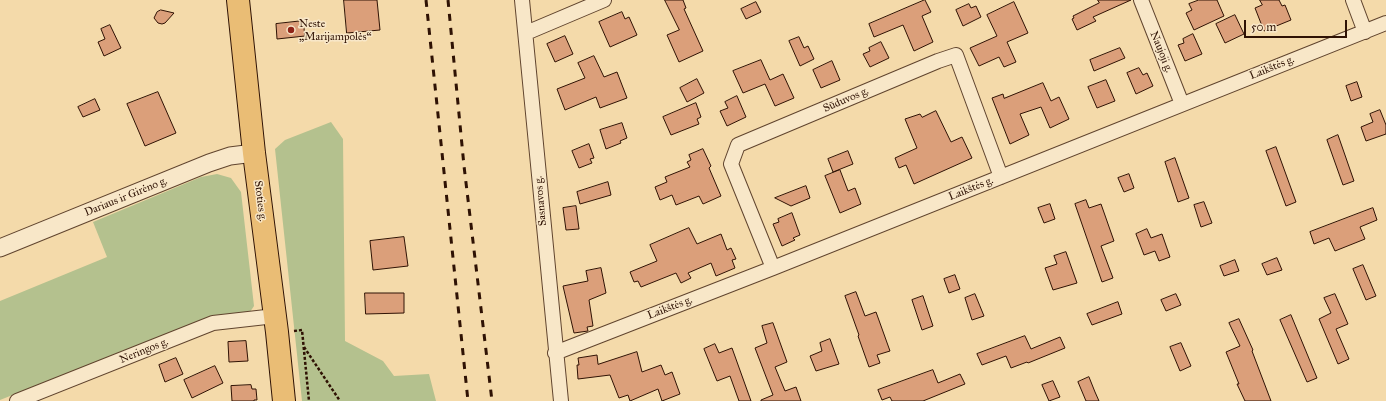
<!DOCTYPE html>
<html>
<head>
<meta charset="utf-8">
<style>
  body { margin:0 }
  #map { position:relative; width:1386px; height:401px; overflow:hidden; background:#f4daaa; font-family:"IM FELL Great Primer",serif }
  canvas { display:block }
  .scale { position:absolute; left:1244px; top:20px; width:103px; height:18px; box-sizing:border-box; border:2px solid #2f1204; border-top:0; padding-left:5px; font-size:12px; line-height:14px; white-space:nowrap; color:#2f1204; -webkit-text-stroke:3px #f8e7c8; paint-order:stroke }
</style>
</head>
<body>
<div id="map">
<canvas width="1386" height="401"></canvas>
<div class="scale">50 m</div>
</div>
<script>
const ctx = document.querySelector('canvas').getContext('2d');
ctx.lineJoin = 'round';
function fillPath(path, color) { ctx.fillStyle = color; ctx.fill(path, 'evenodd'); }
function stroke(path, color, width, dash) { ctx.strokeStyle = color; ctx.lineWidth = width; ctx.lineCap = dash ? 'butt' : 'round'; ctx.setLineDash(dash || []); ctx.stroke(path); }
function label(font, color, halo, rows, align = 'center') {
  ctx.font = font + ' "IM FELL Great Primer",serif'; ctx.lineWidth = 3; ctx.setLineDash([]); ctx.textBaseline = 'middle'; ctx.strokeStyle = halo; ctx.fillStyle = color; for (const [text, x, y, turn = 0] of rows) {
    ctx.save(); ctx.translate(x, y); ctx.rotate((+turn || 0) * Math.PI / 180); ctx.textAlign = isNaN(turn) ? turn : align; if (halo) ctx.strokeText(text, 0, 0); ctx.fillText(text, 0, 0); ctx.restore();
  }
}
fillPath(new Path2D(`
  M331 122 343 139 345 341 383 361 394 376 429 374 436 401H302L275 149 285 140Z
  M217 174 231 178 241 192 254 306 250 312 204 319 0 400V301L107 257 93 222 201 177Z`), '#b4c18e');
const building = new Path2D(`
  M344 0H377L380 30 347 33Z
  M665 0H683L686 8 684 9 703 51 679 62 667 35 679 30Z
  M925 0 931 12 922 16 933 42 914 51 903 25 874 37 869 24Z
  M1098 0H1131L1093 17 1096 21 1077 30 1072 19 1074 18 1073 16 1099 3Z
  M1199 0H1217L1224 16 1194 30 1186 13 1192 10 1189 4Z
  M1260 0H1279L1282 6 1285 5 1291 20 1264 31 1255 8 1262 5Z
  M756 2 761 12 746 19 741 9Z
  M1014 2 1028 33 1007 42 1016 62 1004 67 999 57 979 66 970 48 997 36 987 15Z
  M969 4 971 8 976 6 981 17 963 26 956 10Z
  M161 10 174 13 165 23 162 24 158 23 154 18 157 12Z
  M622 12 625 19 629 17 637 35 610 47 599 22Z
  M1235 15 1244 34 1225 43 1216 24Z
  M303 21 305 36 277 39 276 24Z
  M110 25 121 48 104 56 98 42 105 39 101 29Z
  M1193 34 1202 54 1185 61 1178 45 1184 43 1183 39Z
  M565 36 573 54 555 62 547 44Z
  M799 37 804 48 808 46 814 59 800 66 789 41Z
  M881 42 889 58 870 67 863 54 870 51 869 48Z
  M1120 48 1125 58 1094 71 1090 60Z
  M594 56 604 77 617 72 627 98 600 108 596 97 565 110 557 89 585 78 578 63Z
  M761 60 770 80 783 74 794 98 775 106 765 84 743 93 733 71Z
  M832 61 840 80 821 88 813 70Z
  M1139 68 1143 75 1147 73 1153 86 1136 94 1127 73Z
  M697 79 704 93 687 102 680 88Z
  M1106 80 1115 101 1097 108 1088 87Z
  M1357 82 1362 97 1351 101 1346 86Z
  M1043 83 1051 101 1059 97 1069 119 1050 128 1041 107 1020 114 1029 135 1010 144 992 98 1003 94 1004 98Z
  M158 92 176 133 145 146 127 104Z
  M737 96 746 117 727 126 720 111 728 108 725 102Z
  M95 99 100 110 83 117 78 107Z
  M696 103 701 117 697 119 699 124 671 135 663 117Z
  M1380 110 1386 125V134L1366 141 1361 127 1373 122 1370 114Z
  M936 111 951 142 962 137 972 158 914 184 906 165 899 168 895 158 917 148 905 119 920 114 922 117Z
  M622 123 627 138 620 141 621 143 606 149 600 130Z
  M1338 135 1354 181 1343 185 1327 140Z
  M589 144 594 158 590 159 592 163 579 168 572 151Z
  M1276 147 1296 202 1286 206 1266 151Z
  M703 149 711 166 709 168 721 196 703 204 699 196 676 205 672 195 660 200 655 187 667 182 665 177 690 167 687 162 691 160 689 155Z
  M848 151 853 164 833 172 828 159Z
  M1175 158 1189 198 1178 202 1165 162Z
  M840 170 848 191 855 188 861 204 840 213 825 176Z
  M1129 174 1134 188 1124 192 1118 178Z
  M608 182 611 195 580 204 577 192Z
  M806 186 810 198 791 206 775 198Z
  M1086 200 1089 208 1101 204 1114 241 1101 246 1113 278 1102 282 1075 204Z
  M1204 202 1212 223 1201 227 1194 205Z
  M1050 204 1055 219 1044 223 1038 208Z
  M576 206 579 229 566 230 563 208Z
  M1373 208 1377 220 1360 227 1365 239 1335 251 1329 238 1314 244 1310 232Z
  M792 213 800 235 793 238 795 240 782 246 773 224 779 222 778 219Z
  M689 228 697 244 721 234 727 250 731 248 736 259 732 260 735 268 716 276 711 263 688 273 691 278 681 283 676 273 641 287 638 281 634 282 630 272 657 261 650 245Z
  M1147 229 1151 238 1162 234 1170 257 1159 261 1155 251 1144 255 1136 234Z
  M404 237 408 266 373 270 370 241Z
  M1066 252 1077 283 1053 290 1045 268 1057 264 1054 256Z
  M1277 258 1282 270 1267 275 1262 264Z
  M1235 260 1239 271 1224 276 1220 266Z
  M1363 265 1376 296 1366 300 1353 269Z
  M601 268 606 293 589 300 593 326 587 327 588 331 574 333 563 286 588 281 586 271Z
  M955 275 960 289 949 293 944 279Z
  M856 292 865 316 876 312 890 351 877 355 880 363 869 367 858 336 859 335 845 296Z
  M365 293H404V313L366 314Z
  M975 294 984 316 972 320 965 298Z
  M1176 294 1181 305 1166 311 1161 300Z
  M1335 294 1348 324 1336 329 1349 359 1338 364 1319 319 1331 313 1324 298Z
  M923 296 933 326 922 330 912 300Z
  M1118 302 1122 314 1092 325 1087 314Z
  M1291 315 1317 378 1307 382 1280 320Z
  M1239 319 1253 350 1252 351 1271 401H1245L1237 384H1239L1226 352 1240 346 1229 323Z
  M773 323 787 362 775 367 785 391 796 387 801 401H761V400L773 395 755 348 767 343 762 326Z
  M1025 336 1031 349 1060 337 1065 348 1028 363 1027 362 1011 368 1006 356 982 365 977 354Z
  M830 339 839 364 816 371 810 356 822 351 820 343Z
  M246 341 248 361 229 362 228 342Z
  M1181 343 1191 366 1180 371 1170 347Z
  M715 344 719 353 732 348 751 401H739L730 376 717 381 704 349Z
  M637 352 642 372 661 365 665 375 672 372 680 394 662 401 658 389 630 401 628 395 619 398 610 375 578 379 577 365H579L578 358 597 355 598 364Z
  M176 358 183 374 165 382 159 365Z
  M215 366 223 383 192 398 184 380Z
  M933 370 938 383 960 374 965 384 923 401H892L890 397 882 400 878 390Z
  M1089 377 1095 392 1099 401H1086L1078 382Z
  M1053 381 1060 397 1049 401 1042 385Z
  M251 385 252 389H256L257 400H254V401H232L231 386Z`);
fillPath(building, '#db9f7a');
stroke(building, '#2f1204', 1);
const minor = new Path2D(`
  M522 0 561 401
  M1141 0 1182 104
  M1353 0 1365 32
  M526 33 604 0
  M773 268 731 164 738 145 938 61 956 55 1001 177
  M555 353 773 268 1386 23
  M17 401 213 323 275 316`);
const tertiary = new Path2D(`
  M0 248 209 163 230 156 254 153`);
const primary = new Path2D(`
  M238 0 254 153 277 332 284 401`);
stroke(minor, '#60442e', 16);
stroke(tertiary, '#60442e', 19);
stroke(primary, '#2f1204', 24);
stroke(new Path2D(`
  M294 331 302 330 309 401
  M304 347 340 401`), '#2f1204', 2.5, [3, 2]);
stroke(minor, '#f8e7c8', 14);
stroke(tertiary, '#f8e7c8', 17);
stroke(primary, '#eabd75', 22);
stroke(new Path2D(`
  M426 0 468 401
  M448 0 464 166 492 401`), '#2f1204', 3, [7, 7]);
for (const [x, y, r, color] of [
  [291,30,4,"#8f2418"]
]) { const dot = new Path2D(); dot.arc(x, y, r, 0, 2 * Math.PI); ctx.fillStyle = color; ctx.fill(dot); stroke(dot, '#f8e7c8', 1.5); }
label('11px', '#2f1204', '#f8e7c8', [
  ["Neste",299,24],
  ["„Marijampolės“",299,37]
], 'left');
label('11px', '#2f1204', '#f8e7c8', [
  ["Naujoji g.",1161,52,68],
  ["Laikštės g.",1272,68,-22],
  ["Sūduvos g.",846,100,-23],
  ["Laikštės g.",971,189,-22],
  ["Dariaus ir Girėno g.",126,197,-22],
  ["Stoties g.",260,201,83],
  ["Sasnavos g.",541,201,-95],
  ["Laikštės g.",670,308,-21],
  ["Neringos g.",144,351,-22]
]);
</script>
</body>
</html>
